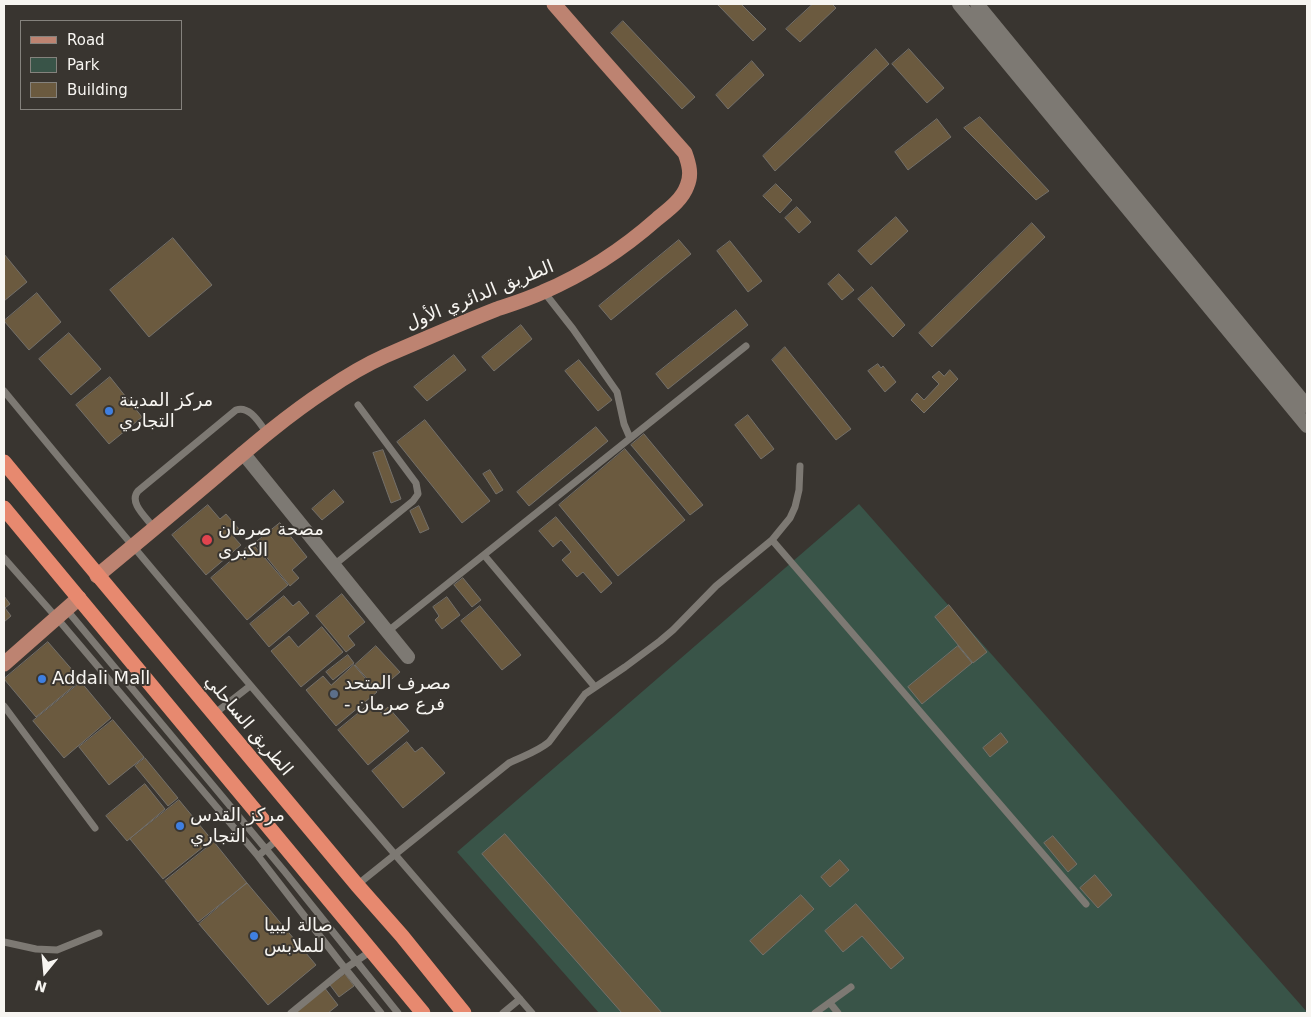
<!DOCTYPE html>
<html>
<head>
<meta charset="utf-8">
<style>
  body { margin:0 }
  #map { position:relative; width:1311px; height:1017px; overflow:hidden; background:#393530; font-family:"DejaVu Sans",sans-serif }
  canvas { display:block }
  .frame { position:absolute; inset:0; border:5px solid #f7f5f1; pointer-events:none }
  .legend { position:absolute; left:20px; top:20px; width:162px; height:90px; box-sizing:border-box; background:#393530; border:1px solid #85827d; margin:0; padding:6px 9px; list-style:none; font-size:15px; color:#f7f5f1 }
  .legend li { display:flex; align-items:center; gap:10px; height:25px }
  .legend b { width:25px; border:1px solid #85827d }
  .north { position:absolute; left:20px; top:947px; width:50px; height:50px; -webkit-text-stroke:4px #393530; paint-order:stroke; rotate:197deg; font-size:14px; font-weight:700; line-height:20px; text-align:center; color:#f7f5f1 }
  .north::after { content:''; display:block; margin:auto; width:18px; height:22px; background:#f7f5f1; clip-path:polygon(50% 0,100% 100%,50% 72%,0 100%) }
</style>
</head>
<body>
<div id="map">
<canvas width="1311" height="1017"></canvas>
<div class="frame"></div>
<ul class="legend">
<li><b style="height:6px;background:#bd8371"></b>Road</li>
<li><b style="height:14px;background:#395448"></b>Park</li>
<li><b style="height:14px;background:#6b5a3f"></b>Building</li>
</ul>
<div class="north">N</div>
</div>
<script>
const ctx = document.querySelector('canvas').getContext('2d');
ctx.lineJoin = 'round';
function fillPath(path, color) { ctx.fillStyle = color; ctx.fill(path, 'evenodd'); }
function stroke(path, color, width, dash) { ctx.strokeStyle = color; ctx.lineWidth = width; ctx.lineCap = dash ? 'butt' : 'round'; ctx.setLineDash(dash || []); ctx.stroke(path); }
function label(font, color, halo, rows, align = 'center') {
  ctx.font = font + ' "DejaVu Sans","Noto Sans Arabic",sans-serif'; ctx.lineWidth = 4; ctx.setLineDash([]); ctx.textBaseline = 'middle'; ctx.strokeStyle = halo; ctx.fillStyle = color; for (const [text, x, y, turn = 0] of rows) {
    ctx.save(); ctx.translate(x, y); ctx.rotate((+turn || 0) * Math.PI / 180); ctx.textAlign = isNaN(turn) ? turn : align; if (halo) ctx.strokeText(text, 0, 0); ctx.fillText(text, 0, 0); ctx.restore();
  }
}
fillPath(new Path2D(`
  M859 504 1307 1012V1013H599L457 852Z`), '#395448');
const building = new Path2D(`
  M719 4H741L766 29 753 41 718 5Z
  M813 4H832L836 8 800 42 786 29Z
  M623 21 695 97 682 109 611 33Z
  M876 49 889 64 775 171 763 156Z
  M909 49 944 88 927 103 892 64Z
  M752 61 764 75 728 109 716 95Z
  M980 117 1049 191 1036 200 964 128Z
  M937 119 951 137 908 170 895 152Z
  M776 184 792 200 780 213 763 196Z
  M797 207 811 222 799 233 785 218Z
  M896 217 908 231 871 265 858 251Z
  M1032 223 1045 237 932 347 919 333Z
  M173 238 212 285 149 337 110 290Z
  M679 240 691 254 611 320 599 306Z
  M730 241 762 281 748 292 717 251Z
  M4 254 27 282 4 301Z
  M839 274 854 290 842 300 828 284Z
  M872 287 905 325 893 337 858 299Z
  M37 293 61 322 29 350 4 321Z
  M736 310 748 325 668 389 656 374Z
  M521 325 532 339 494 371 482 357Z
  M69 333 101 369 71 395 39 359Z
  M785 347 851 429 836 440 772 360Z
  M454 355 466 370 427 401 414 387Z
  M579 360 612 400 598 411 565 371Z
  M878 364 881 368 883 366 896 382 885 392 868 371Z
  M950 370 958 379 924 413 911 400 917 393 924 400 939 384 932 377 939 371 944 376Z
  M110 377 142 417 109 444 76 405Z
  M748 415 774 449 761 459 735 425Z
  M425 420 490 501 462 523 397 442Z
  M596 427 608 441 529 506 517 492Z
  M644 434 703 505 690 515 631 445Z
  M625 449 685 520 618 576 559 505Z
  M383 450 401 499 391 503 373 453Z
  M490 470 503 490 496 494 483 474Z
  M334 490 344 502 322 520 312 509Z
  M208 505 220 519 226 514 239 529 232 535 241 545 206 575 172 535Z
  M419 506 429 529 420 533 410 511Z
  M556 517 612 583 601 593 583 572 577 577 562 560 571 552 561 540 553 547 539 531Z
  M280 523 307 557 292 570 299 578 290 586 255 543Z
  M252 543 288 585 247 620 211 578Z
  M463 578 481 600 472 607 454 585Z
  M342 594 365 622 348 636 355 645 346 652 316 616Z
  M4 596 10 604 5 608 11 616 4 622Z
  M284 596 293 606 299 601 309 613 269 647 250 624Z
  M447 597 460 615 442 629 435 620 439 616 433 607Z
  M949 605 987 652 973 663 935 617Z
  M480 606 521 655 502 670 461 621Z
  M322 627 343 652 301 687 271 651 289 636 298 647Z
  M48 642 81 680 36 717 4 679Z
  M376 646 400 672 378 691 355 665Z
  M958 646 972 663 922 704 908 687Z
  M348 655 354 663 333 680 326 672Z
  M354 665 377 692 336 726 306 690 323 676 331 685Z
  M81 682 111 718 64 758 33 721Z
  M372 702 381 713 388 707 409 731 368 765 338 730Z
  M113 720 144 757 109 785 79 747Z
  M1001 733 1008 742 990 757 983 748Z
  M407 742 415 752 422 747 445 773 403 808 372 771Z
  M145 758 178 798 168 806 135 766Z
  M145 784 165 809 127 841 106 816Z
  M179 800 212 840 163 879 130 839Z
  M505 834 662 1013H622L482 854Z
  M1053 836 1077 864 1068 872 1044 843Z
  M214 842 247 883 198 922 165 881Z
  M840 860 849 870 830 887 821 877Z
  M1095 875 1112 895 1098 908 1080 888Z
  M247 883 316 965 268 1005 199 924Z
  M801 895 814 909 763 955 750 941Z
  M856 904 904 958 891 969 862 936 843 952 825 931Z
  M345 974 354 986 339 997 330 985Z
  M324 987 338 1005 328 1013H292Z`);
fillPath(building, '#6b5a3f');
stroke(building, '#74706a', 1);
stroke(new Path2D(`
  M544 292 573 329 617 392 624 424 630 438
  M4 391C177 601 354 808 532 1013
  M154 528C147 518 128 503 138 491L236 410C250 405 260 424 267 433
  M772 540 1086 904
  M484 555 595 687
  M4 558 56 617 258 856 340 962 381 1013
  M334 565 413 501 418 494 416 483 358 405
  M66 609 285 872 398 1013
  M387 632 746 346
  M4 706 95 828
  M214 714 250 686
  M258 856 278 839
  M357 885 509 763C523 756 537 752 549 742L585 694 625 667 660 641 673 630 716 586 772 540 790 518 795 507 799 490 800 466
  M4 942 36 949 57 950 99 933
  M830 1003 838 1013
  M291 1013 346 968 371 951
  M503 1013 520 999
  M815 1013 851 987`), '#7d7973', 7);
stroke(new Path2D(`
  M959 4 1307 426
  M977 4 1307 406
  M243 453 408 657`), '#7d7973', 14);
stroke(new Path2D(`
  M97 576C138 542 179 508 219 474 254 444 288 415 326 390 345 377 365 365 385 356 422 340 459 324 497 309 512 304 528 299 543 292 585 274 623 249 657 219 668 210 682 200 687 186 692 175 689 164 685 153L601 58 554 4
  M4 664 79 598`), '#bd8371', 15);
stroke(new Path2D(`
  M4 462 86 561 357 885 402 936 464 1013
  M4 508 423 1013`), '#e7896f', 15);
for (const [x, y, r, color] of [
  [109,411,5,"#3f7fe0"],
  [207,540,6,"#e0444e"],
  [42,679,5,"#3f7fe0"],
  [334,694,5,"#5c6f8a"],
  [180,826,5,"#3f7fe0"],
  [254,936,5,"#3f7fe0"]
]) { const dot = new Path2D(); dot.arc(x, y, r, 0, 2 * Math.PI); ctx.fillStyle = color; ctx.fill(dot); stroke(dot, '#393530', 2); }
label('18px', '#f7f5f1', '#393530', [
  ["الطريق الدائري الأول",480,296,-22],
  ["الطريق الساحلي",248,726,50]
]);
label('18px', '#f7f5f1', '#393530', [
  ["مركز المدينة",119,401],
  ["التجاري",119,422],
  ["مصحة صرمان",218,530],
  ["الكبرى",218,551],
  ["Addali Mall",52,679],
  ["مصرف المتحد",344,684],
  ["- فرع صرمان",344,705],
  ["مركز القدس",190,816],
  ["التجاري",190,837],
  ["صالة ليبيا",264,926],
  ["للملابس",264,947]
], 'left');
</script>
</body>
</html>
